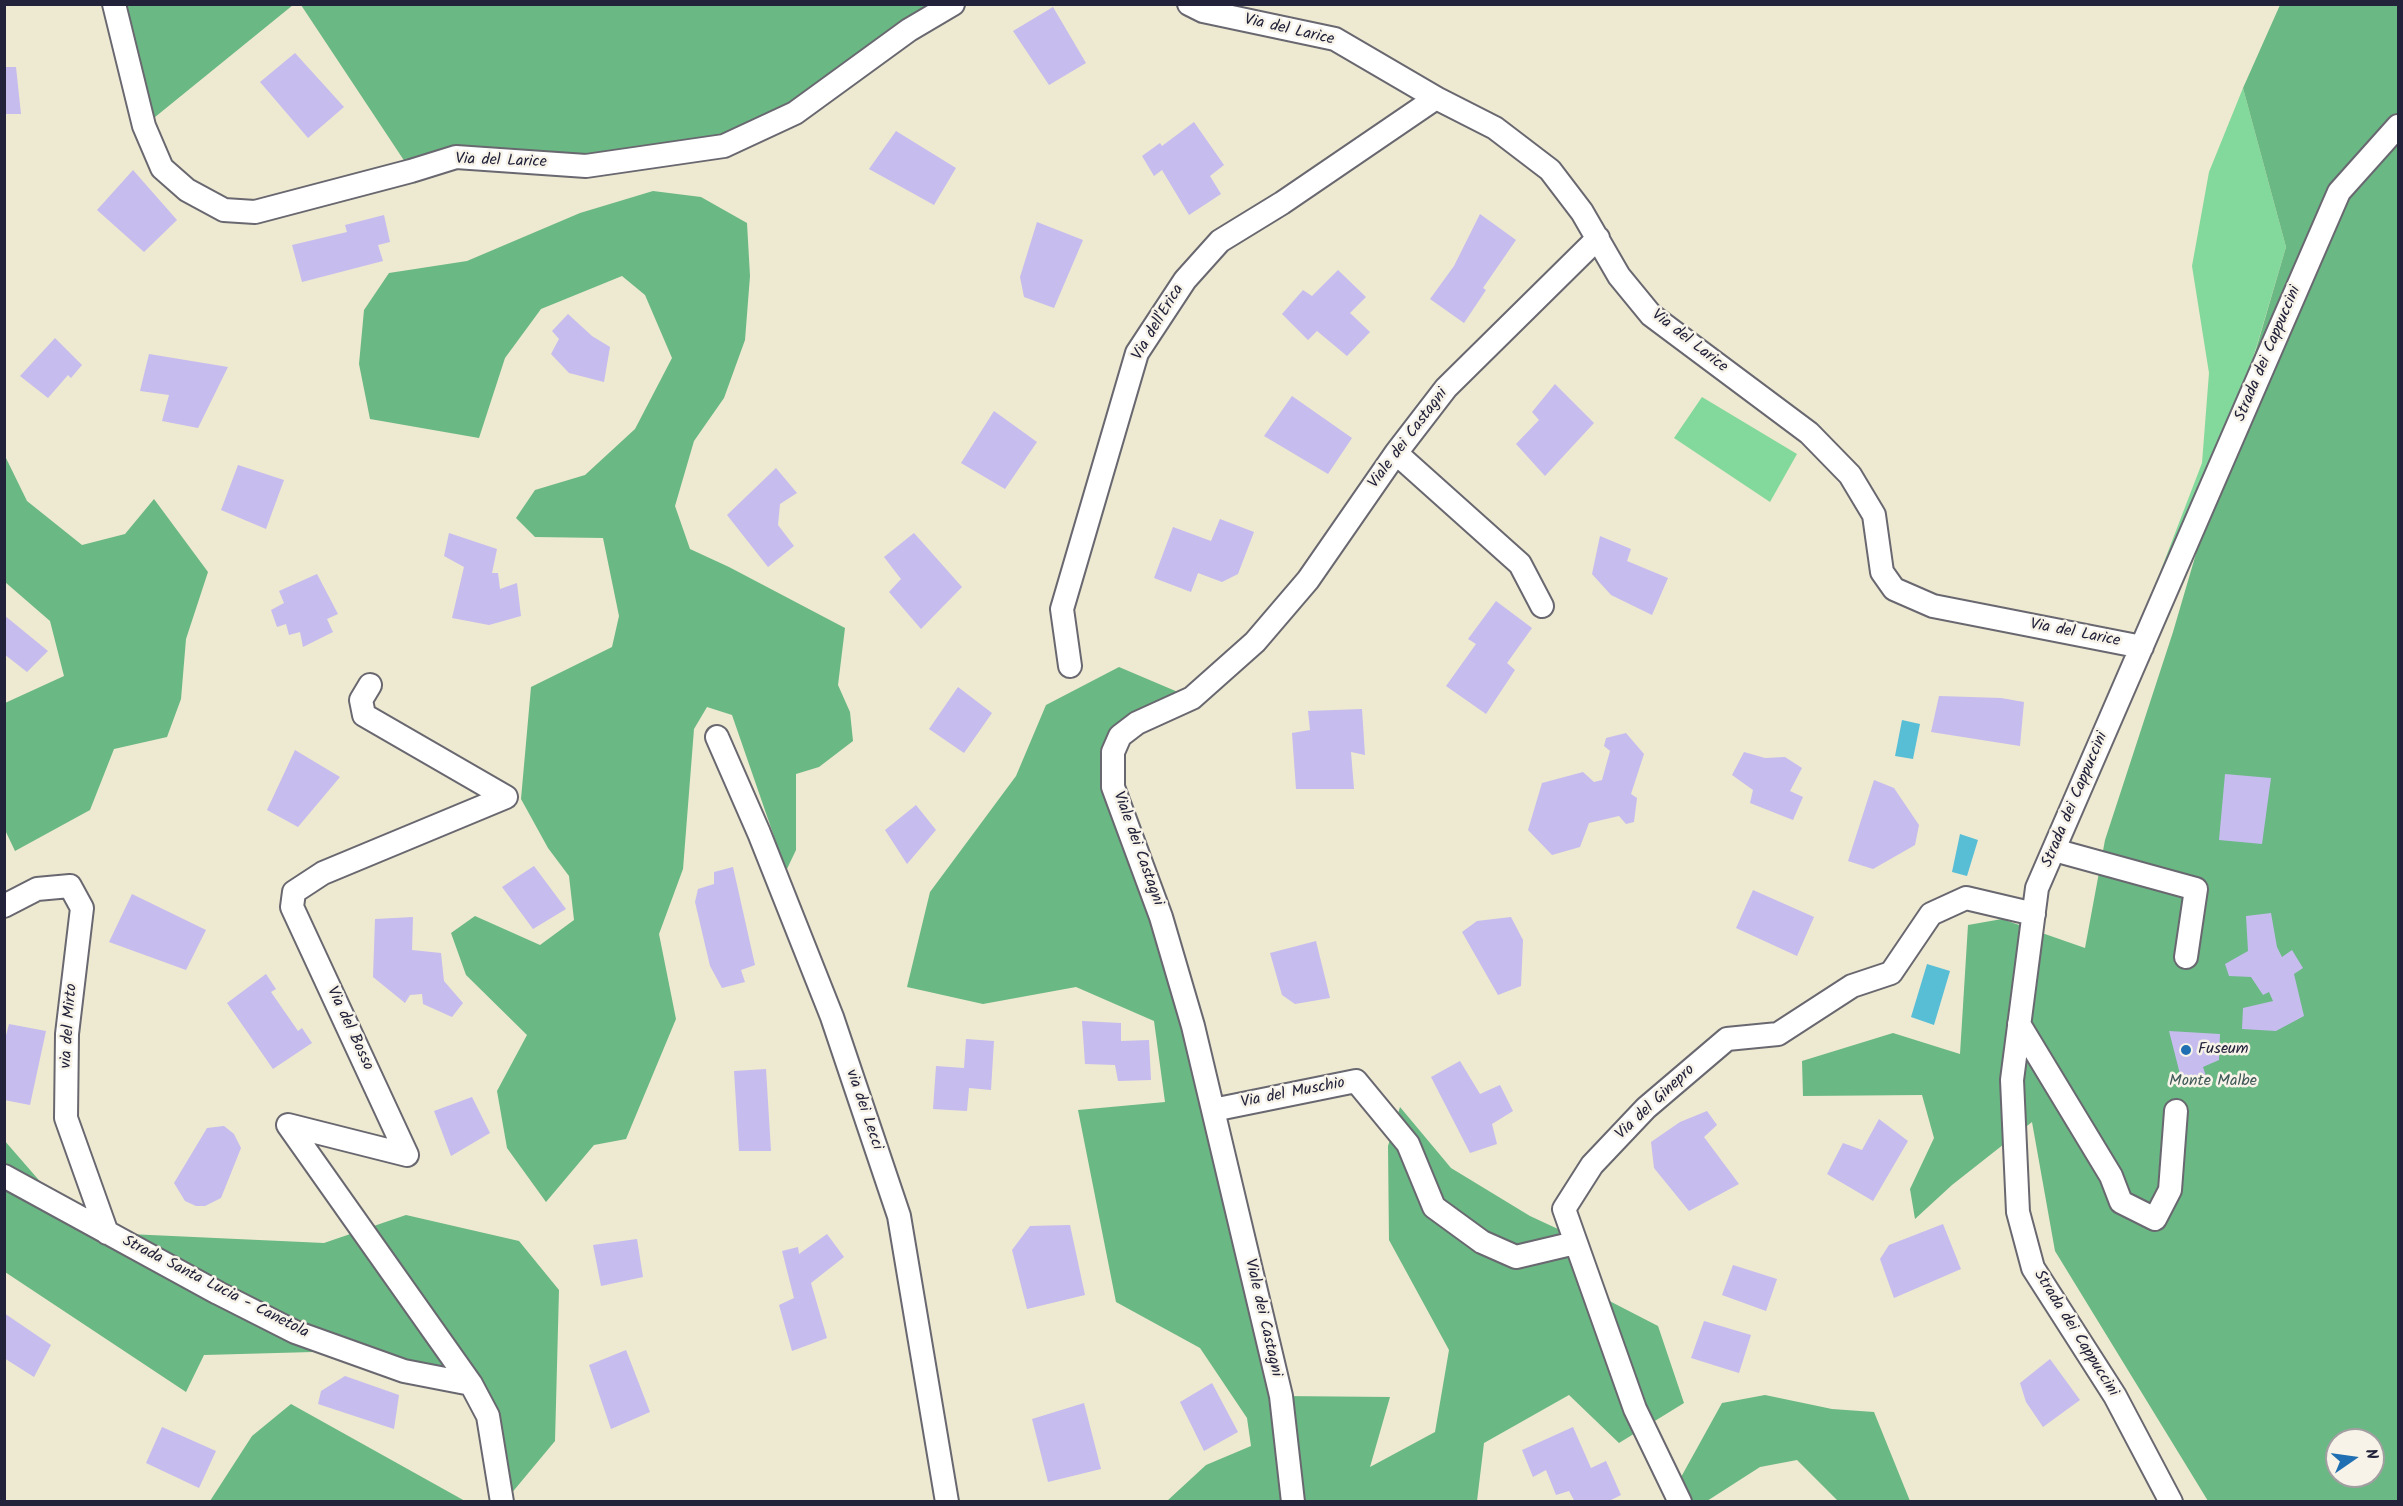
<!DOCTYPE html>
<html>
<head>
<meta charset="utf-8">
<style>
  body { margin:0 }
  #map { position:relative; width:2403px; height:1506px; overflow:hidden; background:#eee9d1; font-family:Kalam,sans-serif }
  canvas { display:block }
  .frame { position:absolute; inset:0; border:6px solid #22223b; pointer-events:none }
  .north { position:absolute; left:2325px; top:1428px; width:60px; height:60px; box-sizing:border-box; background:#f7f3e8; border:2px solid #a29fa3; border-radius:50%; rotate:77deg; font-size:16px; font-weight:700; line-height:24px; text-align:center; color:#22223b }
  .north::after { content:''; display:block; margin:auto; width:21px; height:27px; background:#1f6fb2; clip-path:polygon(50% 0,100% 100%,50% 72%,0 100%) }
</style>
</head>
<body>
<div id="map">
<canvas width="2403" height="1506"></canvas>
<div class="frame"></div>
<div class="north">N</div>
</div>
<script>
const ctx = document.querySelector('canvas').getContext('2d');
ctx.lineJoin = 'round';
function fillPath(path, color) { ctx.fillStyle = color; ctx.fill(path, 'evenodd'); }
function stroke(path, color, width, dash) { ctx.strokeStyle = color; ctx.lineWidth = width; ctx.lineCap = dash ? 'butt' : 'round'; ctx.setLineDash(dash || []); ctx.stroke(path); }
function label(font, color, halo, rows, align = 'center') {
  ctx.font = font + ' Kalam,sans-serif'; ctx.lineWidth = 5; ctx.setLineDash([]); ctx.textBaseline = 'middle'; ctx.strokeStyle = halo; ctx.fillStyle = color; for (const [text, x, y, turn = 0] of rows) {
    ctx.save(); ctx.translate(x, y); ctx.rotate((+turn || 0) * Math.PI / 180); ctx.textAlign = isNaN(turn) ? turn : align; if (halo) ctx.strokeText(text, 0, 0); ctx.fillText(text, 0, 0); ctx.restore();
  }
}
fillPath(new Path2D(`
  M2243 88 2286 247 2221 466 2139 627 2202 463 2209 373 2192 266 2209 172Z
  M1702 397 1797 454 1770 502 1674 438Z`), '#83d89b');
fillPath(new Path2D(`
  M114 4 293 5 144 126Z
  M301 5H955L795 113 715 147 586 166 456 157 411 171Z
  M2280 5H2398V1501H2208L2055 1251 2032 1122 1952 1185 1915 1219 1910 1189 1934 1138 1922 1095 1803 1096 1802 1061 1893 1033 1960 1054 1968 925 2002 919 2085 948 2105 840 2173 632 2286 247 2243 88ZM2337 1440H2373V1476H2337Z
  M653 191 701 197 747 223 750 276 745 340 724 398 694 441 675 506 690 549 729 567 845 628 838 685 850 712 853 741 819 767 796 774V850L786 871 732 715 707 707 694 729 683 869 659 934 676 1019 626 1139 594 1145 546 1202 507 1148 497 1091 527 1035 466 975 451 933 475 916 540 945 574 920 569 876 548 848 521 799 531 687 612 647 619 616 603 538 535 537 516 518 535 490 585 475 635 429 672 358 645 295 622 276 541 309 505 358 479 438 370 419 359 364 364 310 389 273 467 261 580 213Z
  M5 456 27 501 82 545 125 534 154 499 208 572 186 639 181 699 167 737 114 749 90 810 15 851 5 830V703L64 676 50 621 5 582Z
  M1119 667 1192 698 1113 752 1161 917 1281 1396 1390 1397 1370 1467 1435 1432 1449 1350 1389 1240 1388 1146 1400 1107 1451 1168 1530 1216 1573 1236 1592 1292 1658 1326 1684 1403 1619 1443 1569 1395 1484 1443 1477 1501H1167L1206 1465 1251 1446 1247 1418 1200 1348 1116 1302 1078 1110 1165 1102 1154 1021 1076 987 983 1004 907 987 930 892 1016 776 1046 705Z
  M4 1140 64 1209 107 1233 324 1243 406 1215 519 1241 559 1290 555 1441 505 1501 464 1374 349 1351 204 1355 186 1392 5 1272Z
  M1765 1395 1832 1409 1874 1412 1910 1501H1838L1797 1460 1760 1467 1707 1501H1680L1675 1488 1722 1403Z
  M291 1404 465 1501H210L252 1436Z`), '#6ab883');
fillPath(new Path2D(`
  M1902 720 1920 724 1913 759 1895 756Z
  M1960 834 1978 840 1967 876 1952 872Z
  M1927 964 1950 971 1934 1025 1911 1017Z`), '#58bed6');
fillPath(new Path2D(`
  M1053 7 1086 63 1049 85 1013 31Z
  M295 53 344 107 308 138 260 82Z
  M4 67H16L21 114H4Z
  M1194 122 1224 165 1210 176 1221 194 1189 215 1162 170 1154 176 1142 156 1160 143 1162 146Z
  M896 131 956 168 934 205 869 169Z
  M133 170 177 220 144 252 97 210Z
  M1480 214 1516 240 1483 288 1486 290 1464 323 1430 299 1454 266Z
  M384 215 390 242 378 245 383 261 302 282 292 245 347 232 345 225Z
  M1037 222 1083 240 1054 308 1024 297 1020 277Z
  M1338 270 1366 297 1350 313 1370 332 1347 356 1317 331 1308 340 1282 314 1303 290 1312 296Z
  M568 314 592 336 610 347 604 382 569 373 551 354 559 339 552 331Z
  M55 338 82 365 71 378 68 375 48 398 20 376Z
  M149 354 228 367 198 428 162 421 169 395 140 391Z
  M1555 384 1594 423 1545 476 1516 444 1539 420 1532 412Z
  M1292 396 1352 438 1328 474 1264 436Z
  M994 411 1037 442 1005 489 961 463Z
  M238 465 284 480 266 529 221 510Z
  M776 468 797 493 780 504 778 525 794 546 768 567 727 515Z
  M1220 519 1254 532 1238 574 1222 582 1198 573 1191 592 1154 578 1173 527 1211 541Z
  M449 533 497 549 492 573H498L500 589 517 583 521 616 489 625 452 618 464 567 444 556Z
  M914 533 962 587 921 629 889 592 901 579 884 557Z
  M1600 536 1631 549 1627 561 1668 578 1652 615 1611 595 1592 574Z
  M317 574 338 614 327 619 333 632 303 647 300 632 289 635 286 624 277 627 271 610 284 603 279 591Z
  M1496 601 1532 628 1507 663 1515 670 1486 714 1446 686 1476 644 1468 639Z
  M4 615 48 651 27 672 4 654Z
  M958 687 992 713 964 753 929 729Z
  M1939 696 2001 698 2024 702 2020 746 1931 732Z
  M1362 709 1365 755 1351 752 1354 789H1296L1292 733 1310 730 1308 711Z
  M1626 733 1644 754 1631 794 1637 798 1634 822 1626 824 1619 816 1589 823 1580 847 1552 855 1528 830 1542 783 1583 772 1594 782 1602 780 1610 751 1604 746 1606 738Z
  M295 750 340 777 298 827 267 810Z
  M1744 752 1765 758 1785 757 1802 768 1790 791 1803 797 1793 820 1750 803 1753 790 1732 775Z
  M2225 774 2271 778 2262 844 2219 840Z
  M1874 780 1894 788 1919 825 1915 845 1873 869 1848 861Z
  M916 805 936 830 907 864 885 830Z
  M534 866 566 909 533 929 502 887Z
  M733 867 755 965 741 970 745 982 722 988 710 966 695 902 698 889 714 884V872Z
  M1753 890 1814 917 1797 956 1736 928Z
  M132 894 206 930 186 970 109 942Z
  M2271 913 2277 947 2282 957 2292 950 2303 968 2294 974 2304 1016 2276 1031 2242 1029 2243 1008 2273 1001 2269 992 2263 995 2251 977 2229 976 2225 964 2248 951 2246 916Z
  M413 917 412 950 441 953 444 981 463 1003 452 1017 423 1004 422 994 410 995 405 1003 373 977 375 919Z
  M1511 917 1523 940 1521 986 1498 995 1462 932 1477 921Z
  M1316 941 1330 998 1295 1004 1282 995 1270 953Z
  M266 974 276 989 271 992 298 1031 302 1028 312 1043 273 1069 227 1003Z
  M1082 1021 1121 1023V1041L1149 1040 1151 1080 1118 1081 1115 1065 1085 1064Z
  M9 1024 46 1031 30 1105 4 1100V1043Z
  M2169 1031 2220 1034 2219 1060 2203 1067 2206 1076 2183 1086Z
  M966 1039 994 1041 991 1090 969 1088 967 1111 933 1109 936 1066 964 1068Z
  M1460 1061 1480 1094 1500 1085 1513 1111 1492 1124 1497 1144 1470 1153 1431 1077Z
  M766 1069 771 1151H739L734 1071Z
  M472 1097 490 1133 451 1156 434 1111Z
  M1707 1111 1717 1125 1704 1137 1739 1184 1689 1211 1654 1168 1651 1142 1680 1122Z
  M1879 1119 1908 1141 1873 1201 1827 1174 1843 1143 1862 1150Z
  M224 1126 234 1134 241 1148 221 1198 205 1206H196L185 1201 174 1183 207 1128Z
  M1943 1224 1961 1269 1894 1298 1880 1259 1889 1245Z
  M1070 1225 1085 1295 1027 1309 1012 1250 1030 1226Z
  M827 1234 844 1257 811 1283 827 1338 792 1351 779 1305 794 1298 782 1251 798 1247 799 1254Z
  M637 1239 643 1277 601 1286 593 1245Z
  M1733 1265 1777 1279 1766 1311 1722 1295Z
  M4 1313 51 1345 34 1377 4 1358Z
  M1704 1321 1751 1335 1739 1373 1691 1358Z
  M626 1350 650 1412 611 1429 589 1365Z
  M2050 1359 2080 1400 2043 1427 2026 1402 2020 1383Z
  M345 1376 399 1395 394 1429 318 1404 321 1391Z
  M1212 1383 1238 1432 1204 1451 1180 1402Z
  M1084 1403 1101 1469 1048 1482 1032 1419Z
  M162 1427 216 1451 199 1488 146 1463Z
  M1573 1427 1591 1468 1606 1461 1621 1495 1611 1500 1612 1502H1575L1569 1491 1556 1495 1546 1470 1533 1477 1522 1450Z`), '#c6bcee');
const minor = new Path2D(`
  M114 4 144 126 162 168 187 190 224 210 255 212 411 171 456 157 586 166 724 146 795 113 909 30 953 4
  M1189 4 1203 11 1335 39 1436 98 1495 128 1550 170 1582 212 1619 276 1651 315 1809 433 1850 475 1874 515 1882 572 1894 589 1933 606 2142 647
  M1396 453 1520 564 1542 606
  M1070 666 1062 609 1137 353 1185 280 1220 241 1282 203 1436 98
  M370 685 361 700 364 715 506 797 323 873 294 892 292 907 407 1155 288 1125 471 1384 488 1416 502 1502
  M717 737 759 833 832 1017 899 1216 947 1502
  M2054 850 2196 889 2186 957
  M4 906 37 889 70 886 82 908 67 1034 66 1118 107 1233
  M2019 1024 2111 1176 2121 1202 2155 1219 2170 1190 2176 1111
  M1213 1110 1356 1081 1408 1144 1434 1207 1482 1242 1516 1257 1575 1243
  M4 1176 218 1293 295 1332 404 1371 471 1384
  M1293 1502 1281 1396 1193 1026 1161 917 1113 787V752L1120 736 1137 723 1192 698 1255 642 1308 580 1396 453 1446 388 1598 238
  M1680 1502 1635 1409 1564 1209 1592 1165 1646 1108 1727 1039 1778 1034 1852 986 1891 973 1931 914 1966 898 2034 914
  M2171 1502 2115 1396 2033 1268 2018 1212 2012 1080 2037 888 2339 192 2398 126`);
stroke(minor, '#696870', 26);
stroke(minor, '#fff', 22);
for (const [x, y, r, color] of [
  [2186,1050,6,"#1f6fb2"]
]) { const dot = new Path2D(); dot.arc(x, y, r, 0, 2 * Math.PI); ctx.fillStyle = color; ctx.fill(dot); stroke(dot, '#f7f3e8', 2); }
label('16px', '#22223b', '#f7f3e8', [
  ["Via del Larice",1289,31,13],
  ["Via del Larice",501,162,2],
  ["Via dell'Erica",1159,323,-59],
  ["Via del Larice",1689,342,38],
  ["Strada dei Cappuccini",2269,354,-67],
  ["Viale dei Castagni",1409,439,-53],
  ["Via del Larice",2075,634,11],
  ["Strada dei Cappuccini",2076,800,-67],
  ["Viale dei Castagni",1137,849,70],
  ["via del Mirto",70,1026,-86],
  ["Via del Bosso",349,1029,65],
  ["Via del Muschio",1293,1094,-11],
  ["Via del Ginepro",1656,1103,-43],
  ["via dei Lecci",863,1110,71],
  ["Strada Santa Lucia - Canetola",215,1288,27],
  ["Viale dei Castagni",1262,1318,77],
  ["Strada dei Cappuccini",2075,1334,58]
]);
label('16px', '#22223b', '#f7f3e8', [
  ["Fuseum",2198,1050]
], 'left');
label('16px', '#3f5958', '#f7f3e8', [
  ["Monte Malbe",2213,1082]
]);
</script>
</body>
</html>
